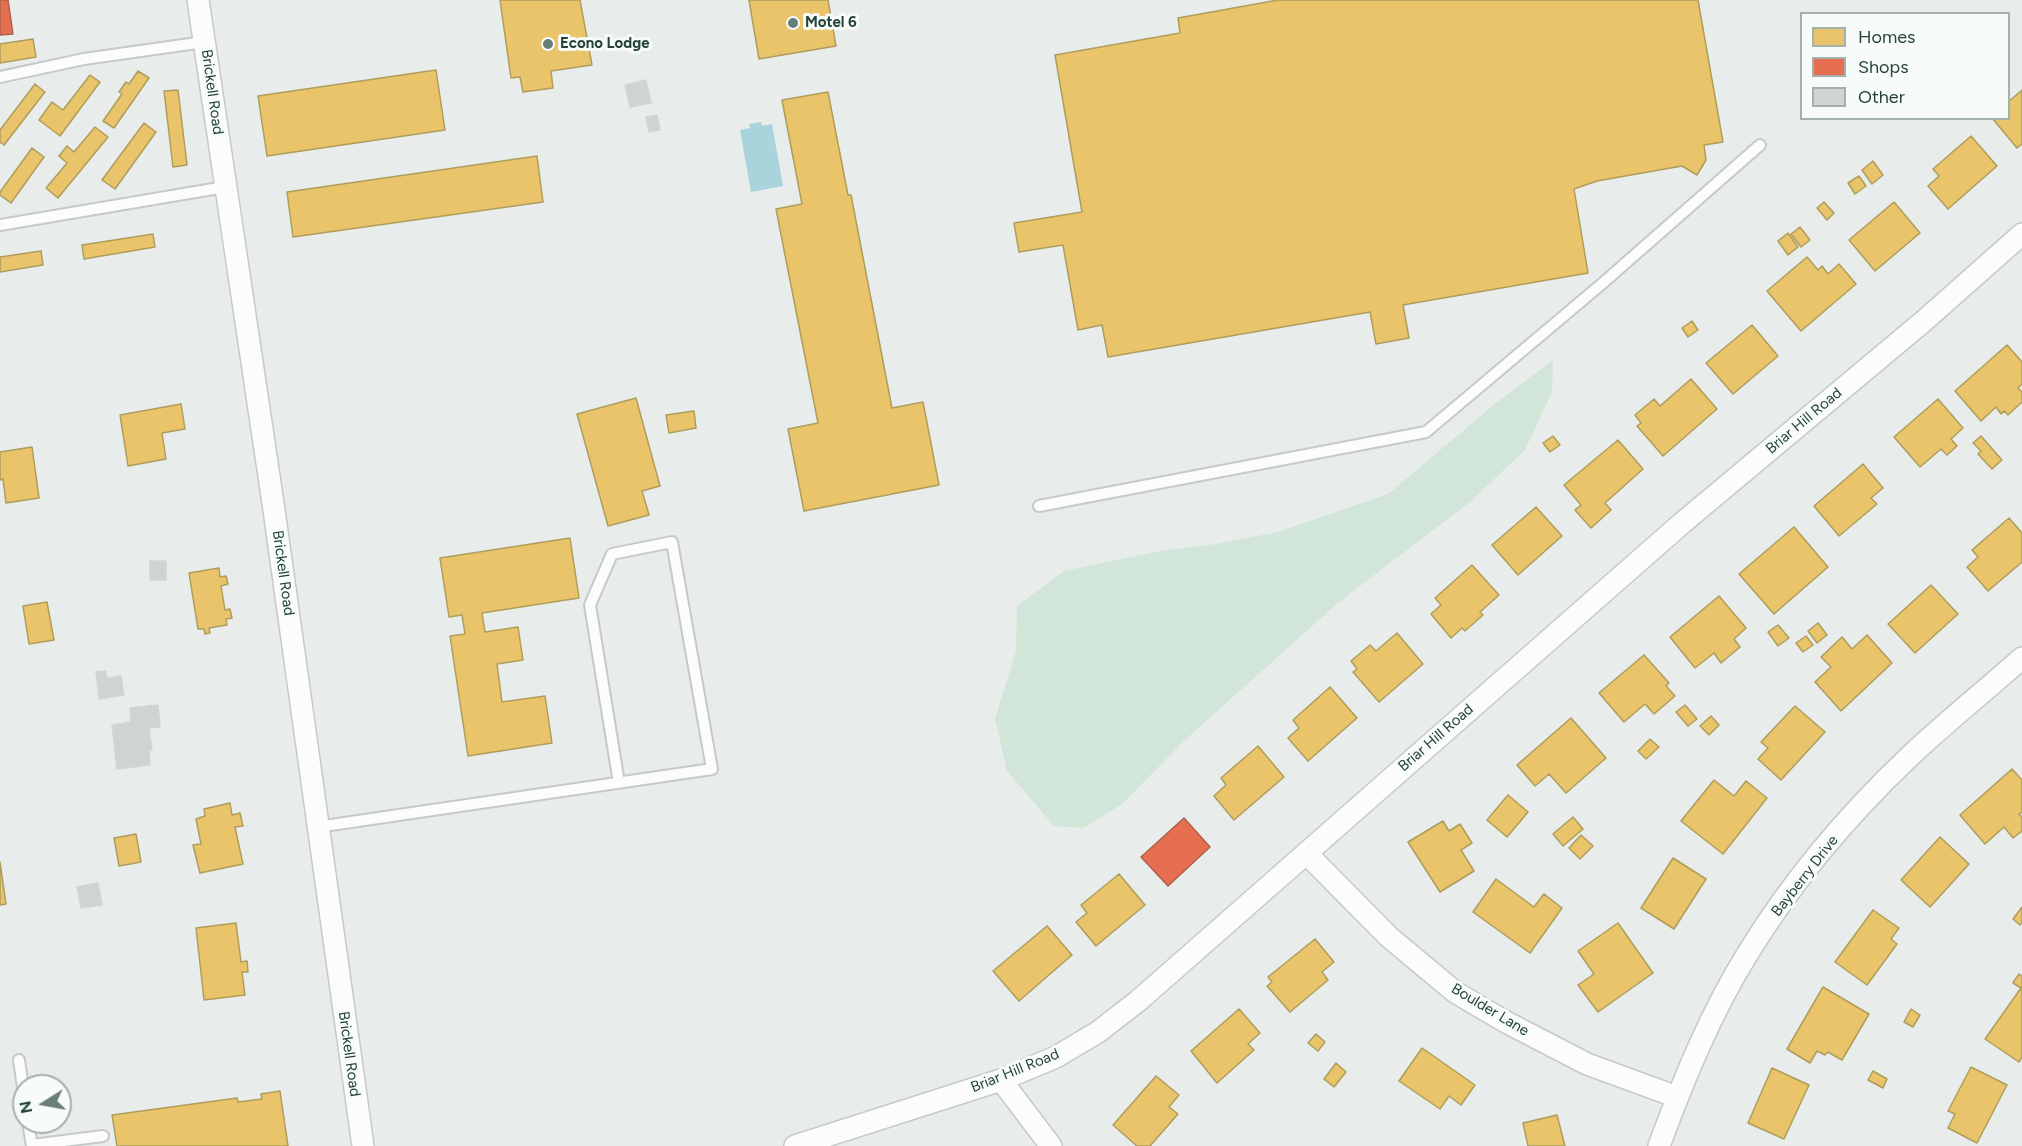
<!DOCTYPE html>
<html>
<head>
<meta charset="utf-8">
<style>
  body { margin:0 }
  #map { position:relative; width:2022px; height:1146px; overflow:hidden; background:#e8edeb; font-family:Figtree,sans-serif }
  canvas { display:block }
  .legend { position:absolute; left:1800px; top:12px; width:210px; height:108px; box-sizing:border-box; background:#f7fbf9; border:2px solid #a3b1ad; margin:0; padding:8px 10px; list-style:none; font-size:18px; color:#24423a }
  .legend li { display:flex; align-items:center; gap:12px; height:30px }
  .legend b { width:30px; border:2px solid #a3b1ad }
  .north { position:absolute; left:12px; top:1074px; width:60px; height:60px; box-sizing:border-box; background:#f7fbf9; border:2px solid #a3b1ad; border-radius:50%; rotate:259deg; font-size:16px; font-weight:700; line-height:24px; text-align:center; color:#24423a }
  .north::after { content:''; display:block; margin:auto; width:21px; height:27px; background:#697e78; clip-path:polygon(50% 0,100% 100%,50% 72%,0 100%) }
</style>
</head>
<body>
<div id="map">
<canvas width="2022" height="1146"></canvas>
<ul class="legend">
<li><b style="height:16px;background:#e9c46a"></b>Homes</li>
<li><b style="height:16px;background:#e76f51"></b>Shops</li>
<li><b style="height:16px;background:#cfd4d2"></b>Other</li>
</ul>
<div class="north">N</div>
</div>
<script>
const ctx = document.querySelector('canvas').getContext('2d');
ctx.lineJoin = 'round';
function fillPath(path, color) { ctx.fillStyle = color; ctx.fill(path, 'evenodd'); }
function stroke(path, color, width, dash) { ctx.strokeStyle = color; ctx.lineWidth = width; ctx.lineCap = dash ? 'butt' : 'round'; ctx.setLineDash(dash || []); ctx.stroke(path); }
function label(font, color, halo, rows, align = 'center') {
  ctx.font = font + ' Figtree,sans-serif'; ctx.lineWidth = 6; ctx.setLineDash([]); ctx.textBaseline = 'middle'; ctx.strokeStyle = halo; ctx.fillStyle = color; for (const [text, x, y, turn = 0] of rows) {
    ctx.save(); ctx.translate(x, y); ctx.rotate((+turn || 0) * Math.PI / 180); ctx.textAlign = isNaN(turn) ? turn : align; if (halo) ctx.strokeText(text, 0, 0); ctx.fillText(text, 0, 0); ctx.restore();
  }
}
fillPath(new Path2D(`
  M1553 360 1552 392 1525 450 1470 502 1339 602 1185 740 1122 804 1084 828 1054 826 1007 771 995 719 1016 651 1017 606 1064 571 1160 551 1216 544 1278 532 1388 494 1496 403Z`), '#d1e6d8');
fillPath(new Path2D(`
  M761 122 762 126 772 124 783 186 751 192 740 130 750 128 749 124Z`), '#a9d4db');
const homes = new Path2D(`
  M500 0H580L592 65 551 71 553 88 523 92 520 77 511 78Z
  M749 0H828L836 46 759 59Z
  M1278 0H1698L1723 142 1704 145 1706 160 1697 175 1682 166 1597 181 1574 189 1588 273 1403 305 1409 338 1376 344 1370 312 1108 357 1102 325 1078 330 1063 245 1019 252 1014 223 1082 212 1055 55 1180 33 1178 18Z
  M33 39 36 57 0 63V44Z
  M436 70 445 130 267 156 258 96Z
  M138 71 149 78 114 128 103 121 122 94 119 92 126 82 129 84Z
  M90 75 100 82 60 136 39 120 52 102 63 110Z
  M35 84 45 92 4 145 0 142V130Z
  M178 90 187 165 173 167 164 91Z
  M2022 90V144L2017 148 1992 118H2008V102Z
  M828 92 848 195H851L892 408 923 402 939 485 804 511 788 429 818 423 776 209 802 204 782 100Z
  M144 123 156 132 115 189 102 180Z
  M95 127 108 137 58 198 46 188 67 163 59 156 67 146 74 152Z
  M1971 136 1997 166 1948 209 1928 186 1939 176 1933 169Z
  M32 148 44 157 11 203 0 195V192Z
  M537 156 543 202 293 237 287 192Z
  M1873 161 1883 175 1872 184 1862 170Z
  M1859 176 1866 186 1855 194 1848 183Z
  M1824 202 1834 213 1827 220 1817 208Z
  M1894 202 1920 233 1875 271 1849 240Z
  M1800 227 1810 240 1801 247 1791 234Z
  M1788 233 1798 247 1788 255 1778 241Z
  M153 234 155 247 84 259 82 245Z
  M41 251 43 265 0 272V257Z
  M1807 257 1818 270 1822 266 1828 274 1839 264 1856 284 1801 331 1767 291Z
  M1692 321 1698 330 1688 337 1682 328Z
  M1752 325 1778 356 1733 394 1706 363Z
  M2007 345 2022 362V384L2018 388 2022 392V402L2008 415 2004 411 2001 414 1996 407 1981 421 1955 391Z
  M1691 379 1717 409 1663 456 1637 426 1641 423 1635 415 1654 399 1660 406Z
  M636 398 660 486 642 491 649 515 608 526 577 414Z
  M1938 399 1963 428 1951 439 1957 446 1947 455 1941 449 1920 467 1894 437Z
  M181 404 185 429 162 433 166 459 128 466 120 415Z
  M694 411 696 428 669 433 666 415Z
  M1553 436 1560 445 1550 452 1543 443Z
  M1981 436 2002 460 1992 469 1978 454 1981 451 1973 443Z
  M1618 440 1643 469 1605 503 1611 510 1591 528 1575 510 1581 505 1564 485Z
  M32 447 39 498 6 503 3 479 0 480V452Z
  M1863 464 1883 488 1871 498 1877 504 1839 536 1814 506Z
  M1536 507 1562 536 1518 575 1492 545Z
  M2009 518 2022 533V562L1988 591 1967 567 1978 557 1972 550Z
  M1794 527 1828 567 1774 614 1739 574Z
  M570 538 579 598 482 613 485 632 518 627 523 660 497 664 502 702 545 696 552 743 468 756 450 636 465 634 462 615 449 617 440 558Z
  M1472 565 1499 595 1480 612 1483 615 1465 631 1462 628 1451 638 1431 614 1441 605 1435 598Z
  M219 568 220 577 226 576 228 584 221 586 225 610 230 609 232 618 226 619 227 625 209 628 210 633 205 634 204 629H198L189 573Z
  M1931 585 1958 614 1915 653 1888 624Z
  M1719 596 1746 628 1734 639 1740 647 1721 663 1714 653 1695 668 1670 637Z
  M47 602 54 640 29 644 23 606Z
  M1818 623 1827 635 1817 643 1808 631Z
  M1778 625 1789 638 1778 646 1768 632Z
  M1397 633 1423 664 1379 702 1353 672 1357 669 1351 661 1370 645 1376 651Z
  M1867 635 1892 663 1841 711 1815 682 1831 667 1821 657 1842 637 1852 649Z
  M1806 636 1813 645 1803 652 1796 643Z
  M1644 655 1669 683 1666 686 1675 696 1654 714 1645 704 1624 722 1599 693Z
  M1330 687 1357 718 1308 761 1288 738 1299 728 1293 720Z
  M1685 705 1697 719 1688 726 1676 712Z
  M1795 706 1825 732 1781 780 1758 759 1768 748 1761 742Z
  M1711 716 1719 725 1709 735 1700 726Z
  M1571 718 1606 758 1566 793 1549 774 1535 786 1517 765Z
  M1650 739 1659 747 1646 759 1638 751Z
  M1258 746 1284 777 1234 820 1214 796 1226 785 1221 778Z
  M2012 769 2022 780V812L2019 814 2022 817V831L2013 838 2004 827 1985 844 1960 815Z
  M1714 780 1734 796 1746 781 1767 798 1723 854 1681 821Z
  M1508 795 1528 812 1507 837 1487 820Z
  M230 803 232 815 240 813 243 826 235 827 243 864 200 873 193 845 201 844 196 819 205 816 204 809Z
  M1573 817 1583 829 1563 846 1553 834Z
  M1443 821 1449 831 1460 824 1472 843 1461 850 1474 871 1440 892 1408 842Z
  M136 834 141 862 119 866 114 838Z
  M1581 835 1593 846 1580 859 1569 848Z
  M1940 837 1969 864 1930 907 1901 880Z
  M1673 858 1706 879 1674 929 1641 908Z
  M0 862 6 904 0 905Z
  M1119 874 1145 905 1096 946 1076 922 1087 913 1081 905Z
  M1496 879 1534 907 1544 894 1562 908 1530 953 1473 912Z
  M2022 907V922L2020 925 2013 919Z
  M1873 910 1899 928 1891 939 1897 944 1867 985 1835 962Z
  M236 923 241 962 247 961 248 972H242L245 995 204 1000 196 928Z
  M1618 923 1653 973 1598 1012 1578 985 1594 974 1578 951Z
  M1047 926 1072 955 1019 1001 993 971Z
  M1315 939 1334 962 1322 972 1328 980 1290 1012 1267 986 1272 982 1268 977Z
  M2019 974 2022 976V1057L2019 1062 1985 1039 2021 988 2013 983Z
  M1823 987 1869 1014 1842 1060 1828 1052 1825 1055 1817 1051 1810 1063 1787 1049Z
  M1239 1009 1260 1033 1248 1044 1254 1050 1217 1083 1191 1051Z
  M1911 1009 1920 1015 1913 1027 1904 1022Z
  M1316 1034 1325 1042 1318 1051 1308 1043Z
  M1422 1048 1475 1085 1461 1105 1449 1096 1440 1109 1399 1081Z
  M1336 1063 1346 1072 1334 1087 1324 1079Z
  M1971 1067 2007 1085 1977 1143 1948 1128 1955 1114 1948 1111Z
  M1772 1068 1809 1085 1784 1139 1748 1123Z
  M1873 1071 1887 1079 1883 1088 1868 1080Z
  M1156 1076 1179 1095 1169 1107 1178 1114 1150 1146H1137L1113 1125Z
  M280 1091 288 1146H117L112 1115 237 1098 238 1102 262 1099 261 1094Z
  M1557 1115 1565 1146H1528L1523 1123Z`);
fillPath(homes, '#e9c46a');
stroke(homes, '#ae9d5c', 1.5);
const shops = new Path2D(`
  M0 0H8L13 34 0 35Z
  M1184 818 1210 847 1168 886 1141 857Z`);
fillPath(shops, '#e76f51');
stroke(shops, '#ac624a', 1.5);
const building = new Path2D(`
  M646 80 651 103 630 107 625 85Z
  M657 115 660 130 649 132 646 117Z
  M150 561H166V580H150Z
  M106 671 107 678 121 676 124 695 99 699 96 672Z
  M158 705 160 727 149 728 152 750 149 751 150 765 117 769 112 725 131 722 130 708Z
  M98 883 102 905 81 908 77 887Z`);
fillPath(building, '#cfd4d2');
stroke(building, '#d1d6d4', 1.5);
const service = new Path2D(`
  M0 77 84 59 204 42
  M0 225 225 187
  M1039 506 1426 432 1604 282 1760 145
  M317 827 712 769 672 542 612 554 590 605 619 783
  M19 1060 24 1095
  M28 1122 32 1146
  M32 1145 103 1136`);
const minor = new Path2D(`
  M198 0 273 503 363 1146
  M1306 853 1389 937 1455 992 1504 1021 1587 1064 1677 1097
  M1001 1080 1051 1146
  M795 1146 1001 1080 1056 1057 1098 1032 1138 1001 1681 524 1925 320 2022 234
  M1659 1146C1683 1081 1711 1012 1748 953 1792 881 1849 814 1909 757 1945 723 1985 691 2022 658`);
stroke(service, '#c5cac8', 14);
stroke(minor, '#c5cac8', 24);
stroke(service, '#fcfcfc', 10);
stroke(minor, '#fcfcfc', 21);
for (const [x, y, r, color] of [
  [793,23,6,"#697e78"],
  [548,44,6,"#697e78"]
]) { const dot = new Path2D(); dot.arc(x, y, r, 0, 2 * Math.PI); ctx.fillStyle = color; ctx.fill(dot); stroke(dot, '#f7fbf9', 2); }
label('bold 15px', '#24423a', '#f7fbf9', [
  ["Motel 6",805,23],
  ["Econo Lodge",560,44]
], 'left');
label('15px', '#24423a', '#f7fbf9', [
  ["Brickell Road",212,92,82],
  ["Briar Hill Road",1804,421,-40],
  ["Brickell Road",283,573,82],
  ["Briar Hill Road",1436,738,-41],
  ["Bayberry Drive",1805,876,-52],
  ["Boulder Lane",1490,1010,31],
  ["Brickell Road",349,1054,82],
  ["Briar Hill Road",1015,1071,-22]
]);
</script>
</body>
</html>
